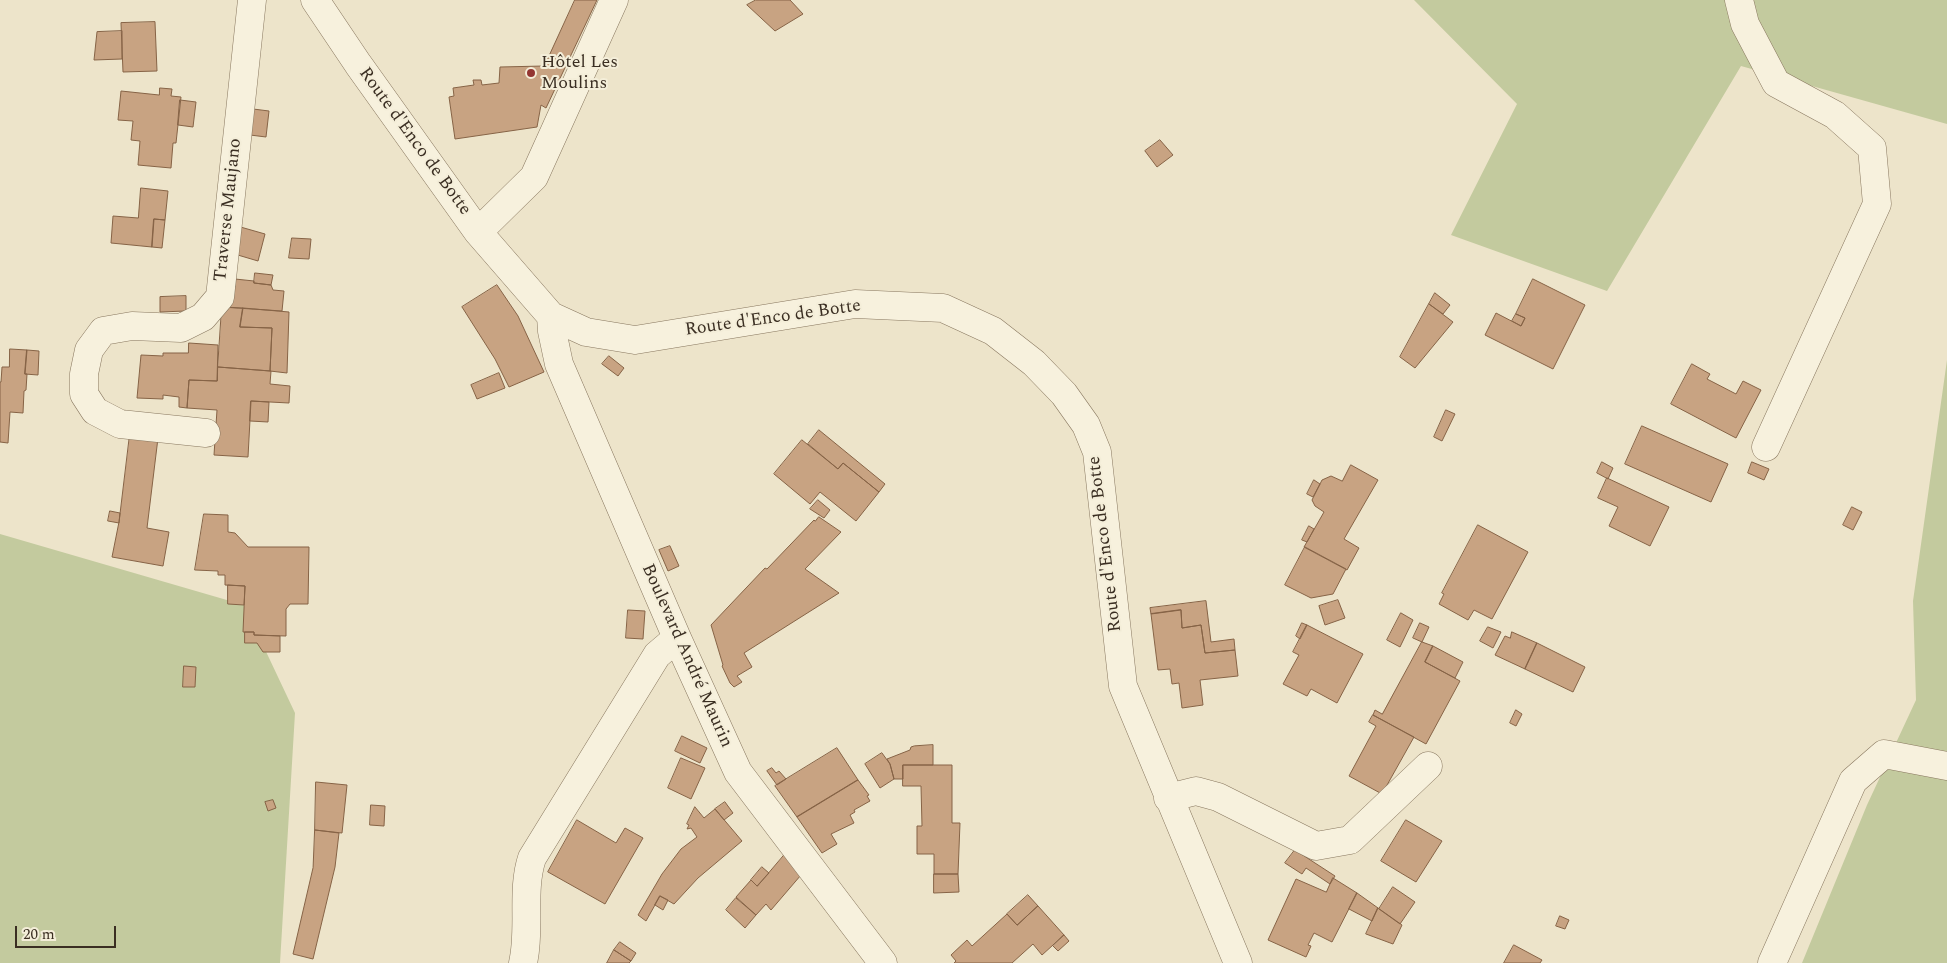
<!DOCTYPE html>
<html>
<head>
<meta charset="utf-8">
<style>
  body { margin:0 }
  #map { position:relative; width:1947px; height:963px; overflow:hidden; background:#ede4ca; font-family:Spectral,serif }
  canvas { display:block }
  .scale { position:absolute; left:15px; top:926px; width:101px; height:22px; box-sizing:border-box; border:2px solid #3a2e22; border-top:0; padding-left:6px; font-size:15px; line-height:18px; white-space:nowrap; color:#3a2e22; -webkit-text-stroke:4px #f4eed9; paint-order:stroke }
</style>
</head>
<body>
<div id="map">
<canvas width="1947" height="963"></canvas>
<div class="scale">20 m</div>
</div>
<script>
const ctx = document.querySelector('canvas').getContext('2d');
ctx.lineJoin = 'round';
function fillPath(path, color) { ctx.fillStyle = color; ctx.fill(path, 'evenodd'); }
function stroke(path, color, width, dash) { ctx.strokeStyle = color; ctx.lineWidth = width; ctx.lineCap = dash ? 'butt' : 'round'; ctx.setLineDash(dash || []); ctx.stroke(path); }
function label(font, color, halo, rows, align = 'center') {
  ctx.font = font + ' Spectral,serif'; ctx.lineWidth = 4; ctx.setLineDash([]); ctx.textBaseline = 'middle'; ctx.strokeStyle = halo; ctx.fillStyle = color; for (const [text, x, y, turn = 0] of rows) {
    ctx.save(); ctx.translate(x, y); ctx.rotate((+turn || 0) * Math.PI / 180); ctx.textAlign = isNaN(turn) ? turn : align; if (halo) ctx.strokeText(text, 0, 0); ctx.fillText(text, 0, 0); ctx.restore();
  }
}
fillPath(new Path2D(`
  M1414 0H1947V124L1741 66 1607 291 1451 235 1517 104Z
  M1947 360V963H1802L1867 805 1916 700 1913 601Z
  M0 534 244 605 295 713 280 963H0Z`), '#c3ca9e');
const building = new Path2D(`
  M575 0H597L546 108 541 105 537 127 455 139 449 97 454 96 453 88 474 85 473 80H481L482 85 499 83 500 67 544 66Z
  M756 0H790L803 14 775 31 747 5Z
  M155 22 157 71 123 72 121 23Z
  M122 31V59L94 60 97 32Z
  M160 88 172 89 171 96 181 97 176 143H173L171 168 138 165 140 141 131 140 133 121 118 120 121 91 159 95Z
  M180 100 196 102 193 127 178 125Z
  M253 109 269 111 266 137 250 135Z
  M1160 140 1173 155 1157 167 1145 151Z
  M141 188 168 191 165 220 154 219 152 247 111 243 113 216 138 218Z
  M154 219 165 220 162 248 152 247Z
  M237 226 265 234 258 261 231 253Z
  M292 238 311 239 309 259 289 258Z
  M255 273 273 275 271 285 254 283Z
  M235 279 254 281V283L271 285 273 290 284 291 282 311 222 307 225 286 235 287Z
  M1533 279 1585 305 1553 369 1485 335 1496 313 1521 326 1525 318 1516 314Z
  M497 285 518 316 544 372 509 387 495 359 462 307Z
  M1435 293 1450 305 1443 314 1429 304Z
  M186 296V311L160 312V297Z
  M1429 304 1453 322 1415 368 1400 357Z
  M222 307 243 308 240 327 272 328 270 371 218 367Z
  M243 308 289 312 287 373 270 371 272 328 240 327Z
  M1516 314 1525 318 1521 326 1512 321Z
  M189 343 218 345 217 381 189 380 187 408 179 407V397L163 395V399L137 398 141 355 163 356V353H188Z
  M10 349 27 350 25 374H27L26 390 24 391 23 413 10 412 8 443 0 442V382H1L2 367H9Z
  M27 350 39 351 38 375 25 374Z
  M609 356 624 368 618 376 602 364Z
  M1692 364 1710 374 1707 379 1736 394 1743 381 1761 390 1736 438 1671 404Z
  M218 367 271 371 270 384 290 386 289 403 251 401 248 457 214 455 217 410 187 408 189 380 217 381Z
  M499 373 505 388 477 399 471 385Z
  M251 401 269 402 268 422 250 421Z
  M1446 410 1455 414 1442 441 1434 437Z
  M1642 426 1728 464 1711 502 1625 464Z
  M819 430 885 484 879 492 843 463 838 469 808 444Z
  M130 434 158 438 147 528 169 532 163 566 112 557 119 522Z
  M802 440 838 469 843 463 879 492 856 521 820 492 810 504 774 474Z
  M1602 462 1613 468 1608 479 1597 473Z
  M1752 462 1769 469 1764 480 1748 473Z
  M1351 465 1378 480 1344 539 1359 548 1347 570 1304 547 1324 512 1315 506 1312 500 1322 480 1331 476 1342 481Z
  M1607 478 1669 507 1650 546 1609 526 1618 507 1598 498Z
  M1314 480 1320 484 1313 497 1307 494Z
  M818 500 830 510 824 518 810 509Z
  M1852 507 1862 512 1853 530 1843 525Z
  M110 511 120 513 119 523 108 521Z
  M204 514 228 515V532L235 533 248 547H309L308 604H290L286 609V636L254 635V632H243L245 586 225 585V575H218V571L195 570Z
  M819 517 841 532 805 569 839 593 744 653 752 667 737 676 742 682 734 687 730 683 722 666 723 665 711 625 765 568 767 569 814 520 815 521Z
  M1478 525 1528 552 1492 619 1474 610 1468 620 1439 604 1444 594 1442 593Z
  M1309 526 1314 529 1307 542 1302 540Z
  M670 546 679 566 668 571 659 550Z
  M1305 547 1346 569 1333 594 1311 598 1285 585Z
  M228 585 245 586 244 605 228 604Z
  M1338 600 1345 618 1325 625 1319 606Z
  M1206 601 1211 642 1234 639 1235 650 1205 653 1201 625 1182 628 1181 610 1151 614 1150 608Z
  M628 610 645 611 643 639 626 638Z
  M1181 610 1182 628 1201 625 1205 653 1235 650 1238 676 1200 680 1203 705 1182 708 1179 683 1172 684 1170 669 1158 670 1151 614Z
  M1401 613 1413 620 1400 647 1387 640Z
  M1302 623 1307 625 1300 639 1296 636Z
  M1420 623 1429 627 1422 642 1413 638Z
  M1307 625 1363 654 1337 703 1311 689 1307 696 1283 684 1299 655 1293 652Z
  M1488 627 1501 632 1493 648 1480 641Z
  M245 632H254V635L280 636V652H263L257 643H245Z
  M1512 632 1537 643 1525 669 1495 655 1505 636 1510 638Z
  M1422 642 1433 646 1425 662 1460 681 1426 744 1373 715 1375 710 1382 714Z
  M1537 643 1585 667 1573 692 1525 669Z
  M1433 646 1463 662 1455 678 1425 662Z
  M184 666 196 667 195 687H183Z
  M1516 710 1522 714 1516 726 1510 723Z
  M1373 715 1414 737 1382 794 1349 776 1376 726 1369 722Z
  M682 736 707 748 700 763 675 751Z
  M933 745V765H903V779H894L890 764 887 759 910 750 911 747 914 746Z
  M837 748 858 780 797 817 775 786Z
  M882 753 890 764 894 779 880 788 865 764Z
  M681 758 705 768 691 799 668 788Z
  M903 765H952V823H960L958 874H934V854H917V826H922L921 786H903Z
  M772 768 776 773 779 771 786 779 777 785 767 771Z
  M858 780 869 795 867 796 870 801 854 810 855 812 850 815 854 823 831 834 837 844 822 853 797 817Z
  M316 782 347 785 342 833 315 830Z
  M273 800 276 808 268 811 265 802Z
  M725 802 733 813 724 820 715 809Z
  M371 805 385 806 384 826 370 825Z
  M695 807 704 818 715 809 742 841 698 878 674 904 660 896 646 921 638 915 662 874 681 849 697 837 691 828 687 829 689 825 687 824Z
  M577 820 616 843 625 828 643 838 605 904 548 872Z
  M1406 820 1442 841 1416 882 1381 861Z
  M315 830 339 833 335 867 313 959 293 954 313 868Z
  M1295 850 1335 876 1330 884 1306 868 1302 874 1285 863Z
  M786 853 801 875 771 910 766 904 756 915 736 897 751 880 757 886Z
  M762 867 769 873 757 886 751 880Z
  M934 874H958L959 892 934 893Z
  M1333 878 1357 893 1332 942 1314 933 1308 945 1311 946 1306 957 1268 940 1296 879 1326 892Z
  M1393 887 1415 902 1400 924 1379 909Z
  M1357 893 1378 908 1372 921 1349 909Z
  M1028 895 1038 906 1017 925 1007 914Z
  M660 896 668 900 663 910 655 905Z
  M736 898 756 915 745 928 726 910Z
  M1038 906 1064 935 1042 955 1033 944 1012 963H954L956 961 951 955 967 940 972 946 1007 914 1017 925Z
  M1378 908 1402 925 1393 944 1366 934Z
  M1560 916 1569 920 1565 929 1556 926Z
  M1064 935 1069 941 1058 951 1053 946Z
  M620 942 636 953 631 961 614 950Z
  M1514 945 1542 960 1540 963H1504Z
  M614 950 631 961 629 963H607Z`);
fillPath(building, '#c8a382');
stroke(building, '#866346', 1);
const minor = new Path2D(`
  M315 0 358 64 478 232 551 316 586 332 635 340 855 304 943 308 993 331 1034 363 1064 394 1086 425 1097 452 1123 686 1238 963
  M1739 0 1745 24 1776 83 1835 115 1872 148 1877 204 1766 447
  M478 232 534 177 614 0
  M551 316 552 331 559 364 677 638 738 772 883 963
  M206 433 120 424 95 411 84 394V374L89 350 103 331 132 326 181 328 203 317 220 297 252 0
  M1168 798 1196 791 1218 797 1316 846 1350 840 1428 766
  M523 963C531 928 521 891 532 858L657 655 677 638
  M1772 963 1853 781 1884 754 1947 766`);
stroke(minor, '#88775f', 29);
stroke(minor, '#f7f1dd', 28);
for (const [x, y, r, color] of [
  [531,73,5,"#943632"]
]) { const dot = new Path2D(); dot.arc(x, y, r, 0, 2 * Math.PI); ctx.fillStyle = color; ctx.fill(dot); stroke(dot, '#f4eed9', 2); }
label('18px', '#3a2e22', '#f4eed9', [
  ["Hôtel Les",541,63],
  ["Moulins",541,84]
], 'left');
label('18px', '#3a2e22', '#f4eed9', [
  ["Route d'Enco de Botte",414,142,54],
  ["Traverse Maujano",229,210,-84],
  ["Route d'Enco de Botte",773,319,-8],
  ["Route d'Enco de Botte",1106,544,-97],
  ["Boulevard André Maurin",686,656,66]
]);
</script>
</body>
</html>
